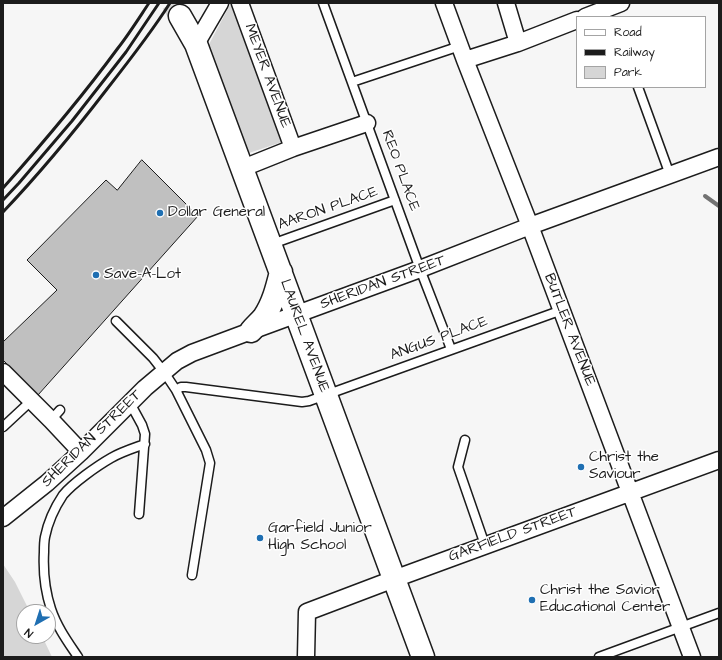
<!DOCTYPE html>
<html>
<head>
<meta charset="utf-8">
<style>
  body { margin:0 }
  #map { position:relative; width:722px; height:660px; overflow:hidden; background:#f6f6f6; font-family:"Architects Daughter",sans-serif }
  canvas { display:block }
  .frame { position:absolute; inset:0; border:4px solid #1c1c1c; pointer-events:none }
  .legend { position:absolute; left:576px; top:16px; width:130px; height:72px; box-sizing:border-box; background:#fff; border:1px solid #a4a4a4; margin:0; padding:5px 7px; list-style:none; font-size:12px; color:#1c1c1c }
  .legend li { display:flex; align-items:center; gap:8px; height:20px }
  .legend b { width:20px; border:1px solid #a4a4a4 }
  .north { position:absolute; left:16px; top:604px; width:40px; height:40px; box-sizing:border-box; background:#fff; border:1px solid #a4a4a4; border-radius:50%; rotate:219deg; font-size:11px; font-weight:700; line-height:16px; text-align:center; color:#1c1c1c }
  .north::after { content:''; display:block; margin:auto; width:14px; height:18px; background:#1f6fb2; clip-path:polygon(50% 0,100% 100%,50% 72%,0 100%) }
</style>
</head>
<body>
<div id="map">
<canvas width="722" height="660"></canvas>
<div class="frame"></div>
<ul class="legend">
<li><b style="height:5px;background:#fff"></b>Road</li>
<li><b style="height:5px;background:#1c1c1c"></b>Railway</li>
<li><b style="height:11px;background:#d6d6d6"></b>Park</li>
</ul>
<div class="north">N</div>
</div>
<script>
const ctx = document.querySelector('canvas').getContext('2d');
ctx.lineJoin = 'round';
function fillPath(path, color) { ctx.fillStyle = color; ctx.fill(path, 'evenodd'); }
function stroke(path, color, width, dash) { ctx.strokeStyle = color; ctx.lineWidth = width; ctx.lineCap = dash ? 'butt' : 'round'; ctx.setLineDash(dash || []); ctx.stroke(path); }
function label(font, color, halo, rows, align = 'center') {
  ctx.font = font + ' "Architects Daughter",sans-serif'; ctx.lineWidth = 3; ctx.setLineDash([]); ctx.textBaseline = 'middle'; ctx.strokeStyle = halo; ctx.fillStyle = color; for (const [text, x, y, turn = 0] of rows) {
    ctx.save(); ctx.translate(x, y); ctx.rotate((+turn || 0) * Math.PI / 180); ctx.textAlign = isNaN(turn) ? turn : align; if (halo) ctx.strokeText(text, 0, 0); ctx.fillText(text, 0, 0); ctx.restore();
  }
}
fillPath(new Path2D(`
  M231 3H233L282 142 249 153 207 48Z
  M3 564 15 582 30 612H24V636H42L52 657H3Z`), '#d6d6d6');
stroke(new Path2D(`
  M705 196 719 206`), '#727272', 4);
const building = new Path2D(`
  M142 160 198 216 38 395 3 360V342L57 290 27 260 106 180 117 190Z`);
fillPath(building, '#c0c0c0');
stroke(building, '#1c1c1c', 1);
stroke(new Path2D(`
  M172 3 180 16`), '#d5d5d5', 22, [22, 11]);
const lane = new Path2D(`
  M323 3 420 269 451 349
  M352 82 460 46
  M638 87 670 175
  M272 244 395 200
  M116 321 153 358 164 372 176 390 206 450 210 463 192 575
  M176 390 181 387H186L302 402 309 401 562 310
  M130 403 142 425 145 434 139 514
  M51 420 60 410
  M3 427 32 400
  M465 440 458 467 485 545
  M78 657C68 642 57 627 51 609 45 591 43 571 44 552 44 547 44 542 45 537 48 522 55 507 63 495 73 483 97 466 111 458 121 452 134 448 145 444
  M599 657 719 613`);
const street = new Path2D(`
  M240 3 293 148
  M444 3 465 60 530 226 692 657
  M506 3 518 43
  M585 17 621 3
  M196 44 220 3
  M465 60 518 43 577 20
  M243 168 293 148 367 123
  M3 372 51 420 81 452
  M3 518 47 483 81 452 145 388 177 361 192 353 251 331 420 269 530 226 719 157
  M306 657 307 612 394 579 719 460`);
const secondary = new Path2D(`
  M180 16 196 44 423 657
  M251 331C255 326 260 322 264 317 273 304 277 288 281 272`);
stroke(lane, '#1c1c1c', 11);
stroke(street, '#1c1c1c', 19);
stroke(secondary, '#1c1c1c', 25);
stroke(lane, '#fff', 8);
stroke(street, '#fff', 16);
stroke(secondary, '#fff', 22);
stroke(new Path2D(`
  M3 188C43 143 82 97 118 48 129 34 139 18 149 3
  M3 200 19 183 72 121 126 52 159 3
  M3 212C40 173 74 132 107 89 129 61 151 33 170 3`), '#1c1c1c', 3);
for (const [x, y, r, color] of [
  [160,213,4,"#1f6fb2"],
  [96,275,4,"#1f6fb2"],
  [581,467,4,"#1f6fb2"],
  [260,538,4,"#1f6fb2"],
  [532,600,4,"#1f6fb2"]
]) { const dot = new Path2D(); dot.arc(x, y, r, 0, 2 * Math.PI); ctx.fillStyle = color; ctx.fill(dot); stroke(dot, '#fff', 1.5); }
label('15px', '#1c1c1c', '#fff', [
  ["MEYER AVENUE",267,76,70],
  ["REO PLACE",400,171,70],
  ["AARON PLACE",328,209,-19],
  ["SHERIDAN STREET",383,283,-20],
  ["BUTLER AVENUE",569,330,69],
  ["LAUREL AVENUE",304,336,70],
  ["ANGUS PLACE",439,339,-20],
  ["SHERIDAN STREET",92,439,-44],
  ["GARFIELD STREET",513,535,-20]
]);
label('15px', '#1c1c1c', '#fff', [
  ["Dollar General",168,213],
  ["Save-A-Lot",104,275],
  ["Christ the",589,458],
  ["Saviour",589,475],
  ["Garfield Junior",268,529],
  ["High School",268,546],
  ["Christ the Savior",540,591],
  ["Educational Center",540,608]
], 'left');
</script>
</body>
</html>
